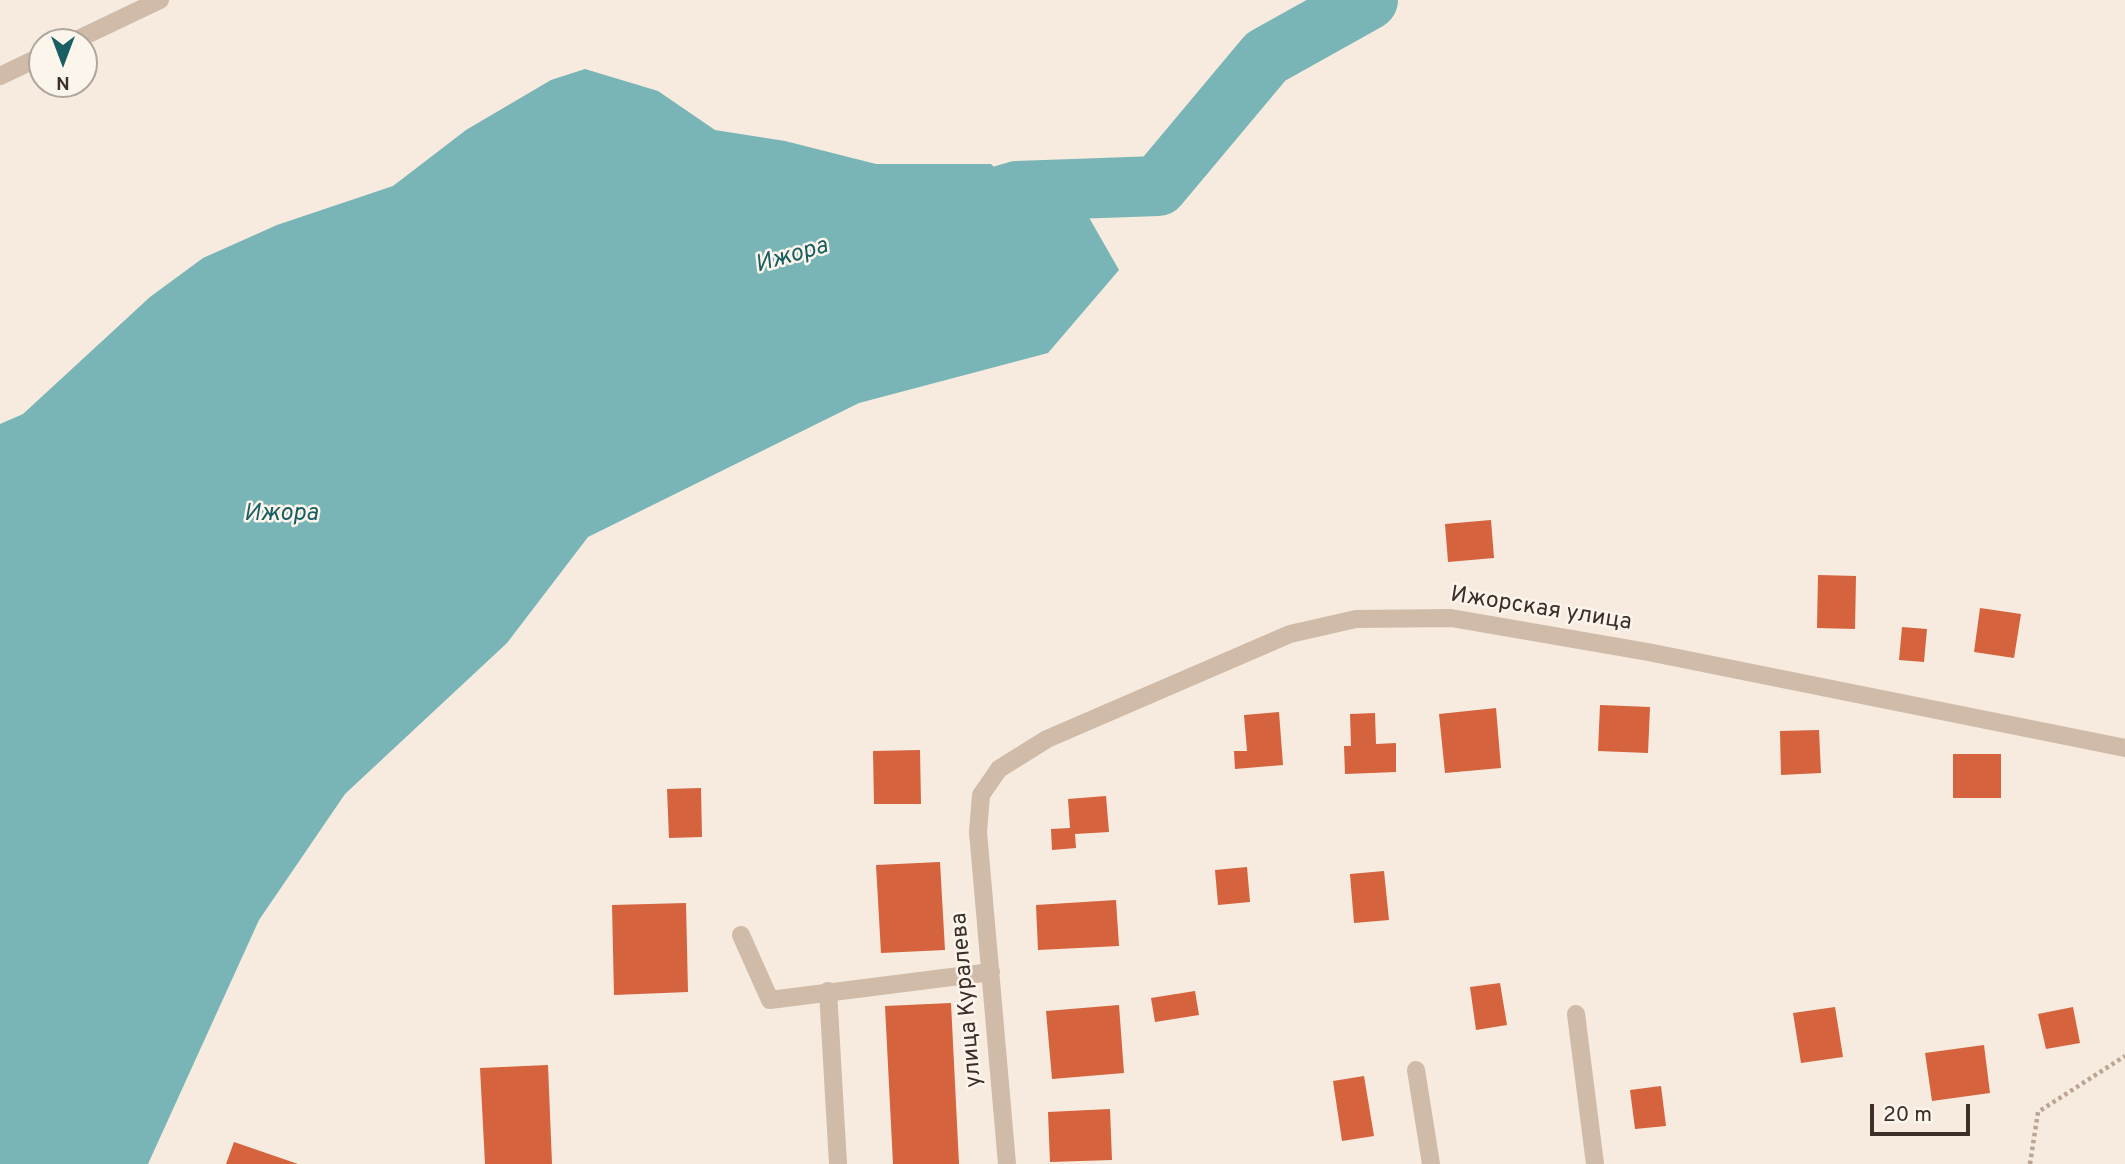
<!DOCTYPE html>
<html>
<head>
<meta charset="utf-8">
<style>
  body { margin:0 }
  #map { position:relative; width:2125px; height:1164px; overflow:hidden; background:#f6ebde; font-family:Overpass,sans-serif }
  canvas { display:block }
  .north { position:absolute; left:28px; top:28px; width:70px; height:70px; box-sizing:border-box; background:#fcf5ec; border:2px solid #afa69e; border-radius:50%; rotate:180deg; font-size:19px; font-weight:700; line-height:28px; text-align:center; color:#3c2f29 }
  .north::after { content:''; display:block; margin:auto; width:24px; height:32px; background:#195e63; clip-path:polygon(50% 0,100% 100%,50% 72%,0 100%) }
  .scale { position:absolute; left:1870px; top:1104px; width:100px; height:32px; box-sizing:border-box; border:4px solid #3c2f29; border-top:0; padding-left:9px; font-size:21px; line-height:24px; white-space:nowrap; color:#3c2f29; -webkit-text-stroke:5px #fcf5ec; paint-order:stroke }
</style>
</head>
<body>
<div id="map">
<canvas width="2125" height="1164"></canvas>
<div class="north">N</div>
<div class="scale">20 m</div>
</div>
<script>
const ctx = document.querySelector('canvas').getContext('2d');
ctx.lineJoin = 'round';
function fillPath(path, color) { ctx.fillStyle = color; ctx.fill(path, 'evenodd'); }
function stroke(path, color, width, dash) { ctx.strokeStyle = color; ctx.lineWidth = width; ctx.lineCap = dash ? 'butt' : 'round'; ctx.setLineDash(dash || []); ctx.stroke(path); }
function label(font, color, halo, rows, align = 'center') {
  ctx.font = font + ' Overpass,sans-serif'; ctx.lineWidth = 5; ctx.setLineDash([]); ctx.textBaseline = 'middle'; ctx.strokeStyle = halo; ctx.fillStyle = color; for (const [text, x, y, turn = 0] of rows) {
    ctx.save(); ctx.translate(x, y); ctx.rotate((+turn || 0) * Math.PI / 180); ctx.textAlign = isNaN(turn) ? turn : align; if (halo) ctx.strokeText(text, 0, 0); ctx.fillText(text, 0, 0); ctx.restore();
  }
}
fillPath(new Path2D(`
  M585 69 658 91 715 130 785 141 876 164H991L1017 191 1071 186 1119 270 1048 353 859 403 588 537 507 643 345 794 259 920 148 1164H0V424L23 414 150 297 203 258 277 225 393 186 466 130 551 80Z`), '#79b4b7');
stroke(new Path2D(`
  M993 198 1017 191 1158 186 1266 57 1368 0`), '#79b4b7', 60);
fillPath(new Path2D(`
  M1491 520 1494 558 1448 562 1445 524Z
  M1818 575 1856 576 1855 629 1817 628Z
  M1980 608 2021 614 2014 658 1974 652Z
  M1902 627 1927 629 1924 662 1899 660Z
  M1600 705 1650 707 1648 753 1598 751Z
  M1496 708 1501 768 1445 773 1439 714Z
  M1279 712 1283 765 1235 769 1234 751H1247L1244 715Z
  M1375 713 1376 744 1396 743V772L1345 774 1344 746H1351L1350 714Z
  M1819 730 1821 773 1781 775 1780 731Z
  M920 750 921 804H874L873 751Z
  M1953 754H2001V798H1953Z
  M701 788 702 837 669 838 667 789Z
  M1106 796 1109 832 1075 834 1076 848 1052 850 1051 829 1070 828 1068 799Z
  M940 862 945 950 881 953 876 865Z
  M1247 867 1250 902 1218 905 1215 870Z
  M1384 871 1389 920 1354 923 1350 874Z
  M1116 900 1119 946 1038 950 1036 905Z
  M686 903 688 992 614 995 612 905Z
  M1500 983 1507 1025 1476 1030 1470 987Z
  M1195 991 1199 1015 1155 1022 1151 998Z
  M951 1003 959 1164H893L885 1006Z
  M1119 1005 1124 1073 1052 1079 1046 1011Z
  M1835 1007 1843 1057 1801 1063 1793 1013Z
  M2073 1007 2080 1043 2046 1049 2038 1014Z
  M1984 1045 1990 1093 1932 1101 1925 1053Z
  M548 1065 552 1164H485L480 1068Z
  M1364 1076 1374 1136 1342 1141 1333 1081Z
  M1661 1086 1666 1126 1635 1129 1630 1090Z
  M1110 1109 1112 1160 1050 1162 1048 1112Z
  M234 1142 298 1164H226Z`), '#d4633e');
stroke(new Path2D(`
  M2030 1164 2038 1112 2125 1056`), '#bca492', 4.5, [3.5, 3.5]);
stroke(new Path2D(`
  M72 42 160 0
  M0 76 42 56
  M741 935 770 1000 991 972
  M828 991 838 1164
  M1576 1014 1595 1164
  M1416 1070 1431 1164
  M1007 1164 978 832 981 795 999 769 1047 739 1290 634 1356 619 1451 618 1648 652 2125 748`), '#d0baa8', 18);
label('23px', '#3c2f29', '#fcf5ec', [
  ["Ижорская улица",1541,610,9],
  ["улица Куралева",968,1000,-95]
]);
label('italic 24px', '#195e63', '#fcf5ec', [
  ["Ижора",792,257,-16],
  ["Ижора",281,515]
]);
</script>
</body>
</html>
